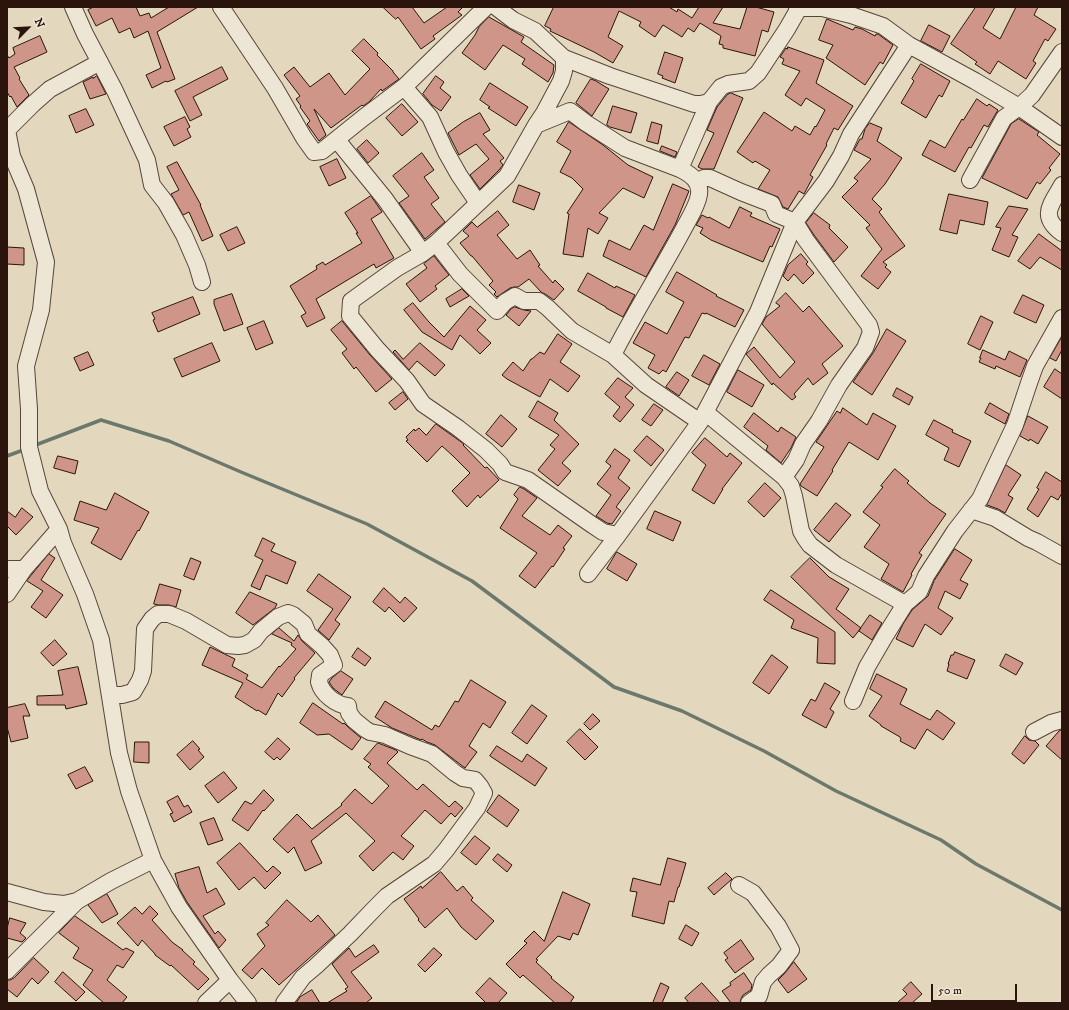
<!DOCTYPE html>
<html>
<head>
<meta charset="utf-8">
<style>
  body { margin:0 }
  #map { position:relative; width:1069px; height:1010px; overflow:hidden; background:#e3d8be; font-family:"IM FELL DW Pica",serif }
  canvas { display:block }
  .frame { position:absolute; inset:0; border:8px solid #2a140b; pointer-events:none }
  .north { position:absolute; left:8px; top:8px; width:40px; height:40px; -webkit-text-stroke:3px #ede6d5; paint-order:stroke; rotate:66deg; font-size:11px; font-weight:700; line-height:16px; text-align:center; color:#2a140b }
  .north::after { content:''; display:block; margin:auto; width:14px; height:18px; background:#2a140b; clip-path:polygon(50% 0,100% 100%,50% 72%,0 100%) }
  .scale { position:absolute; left:931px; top:984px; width:86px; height:18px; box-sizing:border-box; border:2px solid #2a140b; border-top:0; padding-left:5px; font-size:12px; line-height:14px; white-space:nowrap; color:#2a140b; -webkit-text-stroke:3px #ede6d5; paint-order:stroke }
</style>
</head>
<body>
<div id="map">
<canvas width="1069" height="1010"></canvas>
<div class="frame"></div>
<div class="north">N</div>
<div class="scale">50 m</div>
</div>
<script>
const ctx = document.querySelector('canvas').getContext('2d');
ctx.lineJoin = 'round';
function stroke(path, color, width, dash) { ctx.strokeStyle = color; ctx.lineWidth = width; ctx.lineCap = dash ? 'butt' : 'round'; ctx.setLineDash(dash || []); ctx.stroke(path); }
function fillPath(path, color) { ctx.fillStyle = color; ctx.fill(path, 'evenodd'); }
stroke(new Path2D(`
  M33 446 101 420 169 441 241 472 367 524 472 581 614 687 682 711 764 751 836 791 941 840 976 864 1062 910
  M7 456 26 449`), '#6b786b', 3.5);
const building = new Path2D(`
  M94 7H136L140 16 149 13 151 18 169 7H198L157 32 175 79 167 82 166 81 152 88 146 75 161 68 148 31 134 38 130 28 119 33 112 18 96 26 88 10Z
  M383 7H412L424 23 447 7H463L458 12 462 15 433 36 435 39 421 49 398 17 396 19Z
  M554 7H669L677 12 678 9 692 18 699 7H723L713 23 740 29 747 7H756L774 12 768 32 762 30 755 56 723 48V45L719 44 721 36 700 23 694 32 688 28 682 37 663 25 655 37 639 26 641 22 619 11 608 37 623 46 613 63 594 52 550 31 551 29 545 26Z
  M976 7H995L983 28 1000 39 1016 7H1038L1034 15 1056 29 1048 41 1045 39 1033 61 1036 63 1026 79 998 61 990 74 975 64 977 62 951 44Z
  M489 17 524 37 521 42 554 65 553 73 548 82 522 64 525 59 503 45 485 70 462 53 475 35 479 27Z
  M827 19 853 30 855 27 862 29 875 36 876 34H878L893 45 883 64 880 62 865 85 826 58 833 45 819 40Z
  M929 25 950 36 942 52 921 41Z
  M40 36 47 52 14 67 20 78 19 79 29 95 17 107 11 96 10 97 7 92V55L9 58 15 54 13 48Z
  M364 39 378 53 377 55 393 71V72L399 79 382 91 381 89 369 102 363 106 362 105 331 128 314 109 326 135 319 141 307 124 310 121 300 107 301 106 296 99 300 96 284 75 294 67 310 87 329 73 345 95 370 69 352 51Z
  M788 47 824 60 816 83 853 106 838 130 834 128 826 144 827 145 810 175 813 177 804 194 799 191 788 209 783 207 778 197 758 189 770 170 755 161 753 163 737 152 764 112 792 131 795 126 810 135 815 126 816 127 825 110 806 98 801 106 785 95 800 71 782 64 784 59 780 57 786 48 787 49Z
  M665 52 683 58 675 83 662 78 663 76 658 74Z
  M921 64 950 81 942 97 939 95 926 118 901 103 914 81 912 79Z
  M222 67 228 79 193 97 202 115 190 121 175 91Z
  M97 76 106 94 90 99 83 82 93 77V78Z
  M436 76 444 82 440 88 451 97 441 111 432 105 423 94Z
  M591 79 596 81 609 89 592 116 576 103Z
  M490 83 528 107 516 126 488 108 490 107 480 100Z
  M731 93 743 98 714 169H702L698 167 714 133 707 130 717 107 727 95Z
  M977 99 987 106 989 104 998 110 988 127 984 125 971 148 969 147 955 172 922 155 930 140 945 148 962 119 963 120Z
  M402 104 418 122 402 136 386 118Z
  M613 106 637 113 631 133 610 127 607 125Z
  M86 109 94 125 76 133 69 116Z
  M480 113 490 130 483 134 504 158 500 161 503 165 499 170 480 189 470 175 489 159 476 144 459 155 448 133 463 122Z
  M185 117 190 127 187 129 191 137 174 146 164 127Z
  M1019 119 1039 132 1037 135 1060 154 1049 168 1051 170 1040 184 1037 182 1027 199 982 178 1011 124Z
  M569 122 603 145 628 165 653 177 644 198 623 188 599 213 608 218 598 234 588 228 583 257 563 254 569 214 567 213 583 189 572 178 560 172 571 151 557 142Z
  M652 122 662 125 658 144 647 141Z
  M870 123 882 128 877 141 902 158 885 184 872 199 882 209 879 212 905 246 883 262 887 265 885 267 891 272 878 289 861 276 882 249 866 228 870 225 842 197 858 181 854 178 871 159 854 150 860 139H862L865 129Z
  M367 140 379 153 368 163 357 149Z
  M662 146 677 152 675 157 660 151Z
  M422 153 434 170 424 177 439 198 431 204 445 222 425 239 399 203 409 196 393 176Z
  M337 159 346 178 329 186 320 167Z
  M177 162 201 205H200L213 236 202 241 189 212 183 215 171 194 179 190 167 167Z
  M673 184 689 191 675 225 646 277 603 256 609 240 630 250 644 225 653 230Z
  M519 185 540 193 534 210 513 202Z
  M949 194 988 202 984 225 960 220 957 234 940 230Z
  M371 196 382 212 371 219 394 258 376 268 374 264 316 299 325 318 307 327 301 316 306 313 290 286 317 269 316 266 323 262 325 265 362 243 356 233H358L345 213Z
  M1009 206 1028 209 1012 235 1018 237 1009 257 992 250 1001 228 996 227Z
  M740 207 752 213 750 216 780 229 772 247 770 246 763 262 711 240 700 233 703 228 696 225 702 215 708 218 709 217 729 228Z
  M498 211 509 225 497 235 517 259 530 250 540 265 538 266 553 283 555 280 564 289 554 300 545 294 541 292 529 279 518 287H514L510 288 497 297 494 294 496 292 489 285 493 281 472 256H471L460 243 469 236 463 231 472 222 477 227Z
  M814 213 830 225 829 228 848 247 834 262 814 235 806 223Z
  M237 227 245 243 228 251 220 235Z
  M1039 234 1062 251V270L1040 257 1030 269 1018 261Z
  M7 247 24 248V265L7 264Z
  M801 254 808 262 806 264 814 273 803 284 794 274 788 281 783 276 788 265Z
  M434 256 449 275 435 286 437 289 420 302 406 284 427 268 424 264Z
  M677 272 717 295 716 296 744 310 735 327 706 313V314L702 313 689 338 685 337 666 372 663 370 659 374 648 368 655 355 633 343 645 322 667 334 684 302 666 292Z
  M588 273 615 288 616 286 635 295 623 317 606 308V307L578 291Z
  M462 289 469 296 450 307 446 299Z
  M786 293 803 312 809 306 843 346 822 364 828 373 813 385 808 378 794 394 796 397 792 400 773 383 772 385 746 354 754 347 780 378 795 362 762 324 766 317 780 306 776 303Z
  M232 294 243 324 224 331 214 304V300Z
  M1023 295 1044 305 1036 323 1014 313Z
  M193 297 200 314 158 332 153 320 155 319 152 313Z
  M413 303 429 322 444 337 470 306 486 320 477 330 491 343 480 354 460 335 452 350 422 332 404 310Z
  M515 307 524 310 531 311 519 326 506 315 511 309Z
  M981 316 993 322 980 350 968 344Z
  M264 321 273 343 256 350 247 328Z
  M342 321 370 355 392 379 376 392 356 367 354 369 342 353 347 349 331 330Z
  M887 329 906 341 872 395 853 382 873 353Z
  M558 334 572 344 560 362 580 376 568 392 550 379 540 397 507 379 502 375 513 362 523 371 531 359H532L540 352 544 354Z
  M1061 339 1062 340V350L1056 361 1050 358Z
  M212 343 220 361 182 377 174 359Z
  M420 343 445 365 435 376 417 361 409 370 393 352 395 350 403 359Z
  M983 350 1005 360 1009 351 1027 360 1020 377 996 366 995 369 979 362 981 358H980Z
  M88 352 94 365 80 371 74 358Z
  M704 355 720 364 709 385 692 376Z
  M1055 369 1062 374V399L1044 387Z
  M738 370 764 385 752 407 727 392Z
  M677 372 689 380 679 396 666 387Z
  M618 378 633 388 625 397 634 405 620 422 613 416 620 407 605 394Z
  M897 388 913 397 909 405 893 396Z
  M403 392 408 399 395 410 389 403Z
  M538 401 558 413 554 420 579 444 562 463 571 471 558 486 538 470 555 449 550 445 559 435 529 417Z
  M990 403 1009 414 1005 424 985 413Z
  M654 404 663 410 651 426 642 420Z
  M843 408 867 425 873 413 896 426 878 460 849 442 832 470 833 471 817 496 801 486 800 484 824 447 816 442 837 411 840 413Z
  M754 413 778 432 781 427 796 437 791 448 781 463 766 450 768 446 744 427Z
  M501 415 517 429 502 447 486 434Z
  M1028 416 1048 427 1038 444 1030 439 1029 441 1020 436Z
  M934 420 953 430 952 432 971 441 959 467 944 460 949 448 926 435Z
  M436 424 464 444 463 445 485 468 487 467 499 480 480 498 478 495 467 507 452 491 470 473 453 456 442 446 427 462 406 441 408 440 406 437 414 429 415 431 419 428 426 435Z
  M647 436 664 450 651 466 634 451Z
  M705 438 727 457 730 453 742 463 722 489H723L714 504 692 490 706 465 692 453Z
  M615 449 630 460 618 478 630 488 616 507 621 511 612 524 607 523 596 516 611 495 597 484 611 466 606 462Z
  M58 456 78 461 75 474 54 468Z
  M1006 465 1021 475 1008 495 1013 498 1005 513 998 509 987 505Z
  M895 469 909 481 907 483 930 503 946 514 919 553 922 555 911 574 912 575 903 592 881 579 889 564 864 547 880 525 863 512 883 487 881 486Z
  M1046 472 1062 482V493L1058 500 1051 496 1038 517 1027 509 1039 489 1037 488Z
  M765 483 781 498 764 517 748 502Z
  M520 487 524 489 537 498 522 516 550 535 558 525 572 536 563 548 565 549 553 567 552 566 535 588 519 576 537 553 500 528 518 499 514 495Z
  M115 493 149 512 139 531 138 530 121 560 91 543 99 528 74 520 80 501 106 510Z
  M836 503 851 515 829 542 814 530Z
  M22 508 33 517 16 535 7 526V511L15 517Z
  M655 511 681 522 673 541 647 529Z
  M263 538 275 544 271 551 296 562 287 584 266 575 260 590 251 586 263 560 255 556Z
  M955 549 972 560 960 580 968 584 960 599 945 591 938 608 953 618 941 635 925 624 913 647 896 639 903 624 912 610 928 596 934 581Z
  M617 552 637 564 627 581 607 569Z
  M49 554 55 558 41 580 63 595 46 618 31 607 43 591 27 581Z
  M191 558 201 562 194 580 184 576Z
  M810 558 829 577 849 589 836 609 861 628 853 638 791 577Z
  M319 574 351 597 335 620 340 624 329 640 318 630 333 609 307 591Z
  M160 584 181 590 176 607 169 605H158L154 604Z
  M384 588 400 603 405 597 417 608 404 622 389 607 385 612 373 602Z
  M771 590 835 632V664L817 663 818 638 791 628 794 620 764 600Z
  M250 592 277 604 275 608 253 625 236 613Z
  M870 615 882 623 872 640 859 631Z
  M279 628 294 641 298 635 302 641 315 653 294 678 295 679 282 697 278 693 266 715 258 710 257 711 235 697 243 683 202 665 210 647 235 659 232 666 248 675 246 679 262 688 279 666 280 667 296 649 291 645 292 643 272 634Z
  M55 640 67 654 53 666 41 653Z
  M358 648 371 658 365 666 352 657Z
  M955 652 975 660 967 679 947 671 949 664H948L951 655H953Z
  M1006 654 1023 663 1016 675 1000 666Z
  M772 655 788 667 769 694 753 683Z
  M78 667 87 704 66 709 65 705H37V696L63 695 58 671Z
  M341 671 353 679 342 695 333 688 329 682 332 678Z
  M877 674 907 689 900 704 930 720 937 710 955 723 943 740 927 729 915 749 900 741 901 739 900 737 881 726V725L869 716 882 696 870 689Z
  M471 680 506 702 490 728 483 723 469 746 477 752 465 768 435 745 427 742 422 739 421 740 414 737 392 728 375 717 385 701 432 730 435 725 439 727 455 701 458 702Z
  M825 683 840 692 830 709 834 712 826 728 802 715 811 699 815 701Z
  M313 703 343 724 344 723 348 727 361 738 352 750 329 734 317 735 300 723Z
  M25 704 30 716H23L28 738 11 742 7 727V708Z
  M532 705 547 716 527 744 512 733Z
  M593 714 600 721 590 730 584 724Z
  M580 729 598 747 585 760 567 742Z
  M1062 730V760L1046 746 1059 731Z
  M1025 736 1029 740 1035 741 1039 745 1024 764 1012 754Z
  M278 738 290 749 280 760 277 757 274 760 265 752Z
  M193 741 200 749 198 750 204 757 190 770 177 755Z
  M135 742H149V763L134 762Z
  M378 743 396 750 398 752 387 763 417 790 423 784 449 807 455 801 463 808 455 817 451 813 441 824 425 810 401 836 414 846 403 860 393 852 373 871 359 856 375 841 346 813 311 841 322 863 305 871 294 847 288 853 273 839 297 814 312 829 342 805 341 804 355 789 372 804 389 786 368 767 371 764 364 759Z
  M497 746 522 762 527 754 547 768 535 786 490 756Z
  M85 767 93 781 76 789 68 775Z
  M224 772 237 788 218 803 205 786Z
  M264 790 274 800 264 811 263 810 248 831 232 820 245 801 251 804Z
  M499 795 519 810 507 827 487 812Z
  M178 796 184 807 188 805 192 812 174 822 170 814 173 813 167 802Z
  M214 818 223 840 208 845 200 823Z
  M475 836 490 848 476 865 461 853Z
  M240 843 267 872 273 866 281 873 265 889 254 877 239 890 217 863Z
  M498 854 512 865 507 872 493 860Z
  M668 858 686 863 679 887H678L674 902 669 901 664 924 632 916 637 892 630 891 633 878 660 885Z
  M199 867 207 893 216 888 225 904 203 916 215 934 218 931 226 940 219 948 187 902 179 888 175 874Z
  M441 872 457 891 463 886 473 898 471 900 494 921 476 940 461 927 447 908 425 928 418 920 419 919 404 899 421 886 422 888Z
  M726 873 732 879 714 895 708 888Z
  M563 892 590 904 578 935 573 933 570 940 558 936 536 959 538 960 536 962 552 977 551 978 574 997 570 1003H555L523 975 520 978 506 964 527 943 524 941 534 931 544 941Z
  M107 894 118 914 102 923 88 905Z
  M287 900 311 922 318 915 335 935 279 985 262 968 252 979 242 970 265 946 257 934 269 925 266 923Z
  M150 906 158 914 152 920 172 942 183 950H182L195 962 193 964 209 979 198 990 171 965 170 966 155 955V954L142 940 138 946 117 923 135 907 142 914Z
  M75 916 123 950 126 948 134 952 123 968 117 965 107 980 127 997 122 1003H104L83 985 93 970 73 958 79 948 59 933Z
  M10 918 26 923 20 933 26 938 22 942 7 938V929Z
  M686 925 699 933 692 946 679 939Z
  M741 940 754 959 735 973 725 960 728 958 724 953Z
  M374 945 379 952 351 972 372 998 366 1003H327L347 991 345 989 348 987 332 964 349 948 355 957Z
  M434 948 442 955 425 972 418 965Z
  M34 958 49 972 38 984 32 978 17 997 7 989V980H10L14 978Z
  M794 962 807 979 788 993 778 980 785 973Z
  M63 972 85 992 76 1001 55 982Z
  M744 973 752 985 751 990 743 995 741 999 740 1003H731L722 991 731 985 730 983Z
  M490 978 507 993 498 1003H486L476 993Z
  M911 982 922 994 912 1003H897L907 994 903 990Z
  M661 983 669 987 662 1003H653Z
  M702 983 720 1003H689L685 998Z
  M312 990 320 1003H296L300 997Z`);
fillPath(building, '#d09589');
stroke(building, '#2a140b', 1);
const minor = new Path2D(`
  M73 7 85 34 115 91 147 160 152 185 166 203 184 235 197 265 202 282
  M221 7 275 88 304 138 314 152 322 151 363 118 404 87 486 7
  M496 7 513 20 535 31 564 58 610 76 694 104H701L709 102
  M797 7 799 8H822L851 15 883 26 909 45 975 81 1019 107 1062 137
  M564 58V71L561 81 544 113 536 125 507 176 436 243 423 253 397 268 351 301 350 316 377 349 407 381 423 404 458 428 486 450 500 464 505 472 528 480 591 524 603 532 618 535
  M404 87 430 117 446 152 459 175 478 203
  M536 125 570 111 586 123 625 148 680 169C690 174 701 181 699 194 698 205 688 220 683 230 660 273 634 313 613 355
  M7 130 12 156 26 189 46 262 41 310 26 366 29 409V447L40 491 59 529 63 543 85 594 101 640 119 753 129 791 153 860 179 907 230 980 248 1003
  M7 130 33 104 50 89 100 62
  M337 140 385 199 423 253
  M680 169 709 102 721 87 728 84 749 81 758 73 787 29 799 8
  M970 180 1004 118 1019 107 1032 95 1062 52
  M697 182 704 178H710L741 192 772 204 776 214 795 222 806 240 869 325 871 332 865 348 839 385 819 421 803 444 796 460 784 477
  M1062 185C1051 205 1039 216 1062 233
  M436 243 460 274 497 311 505 302 515 296 524 301H539L548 308 572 331 613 355 646 385 700 422
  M705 412 784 477 791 486 794 496 801 531 805 538 810 545 836 565 905 604
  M971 510 995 518 1028 538 1037 542 1062 556
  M7 569H24
  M588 574 618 535 700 422 758 312 795 222 826 181 841 156 851 134 909 45
  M7 594 24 569 59 529
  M110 695H122L133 692 140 680 143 671 145 629 152 619 158 614H169L186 621 227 645 238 646 245 645 254 640 261 631 278 617 288 613 293 615 304 624 308 634 322 646 330 655 334 665 320 675C320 676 319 682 319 682 322 694 336 705 348 706L349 713 354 720 365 729 370 732 385 735 410 746 432 754 455 773 463 778 475 780 480 786 484 793 477 808 446 850 434 864 387 896 375 908 350 934 316 966 303 977 284 1003
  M853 701 867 667 885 636 905 604 919 592 926 576 955 531 980 499 1015 425 1029 383 1035 366 1062 318
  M1034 732 1051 723 1062 720
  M739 885 753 893 778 926 791 950 779 966 769 975 763 982 759 996 749 1003
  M7 892 44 902 64 904 77 901 111 881 153 860
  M7 971 77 901
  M206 1003 230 980`);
stroke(minor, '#584538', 18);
stroke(minor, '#ede6d5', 16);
</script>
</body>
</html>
